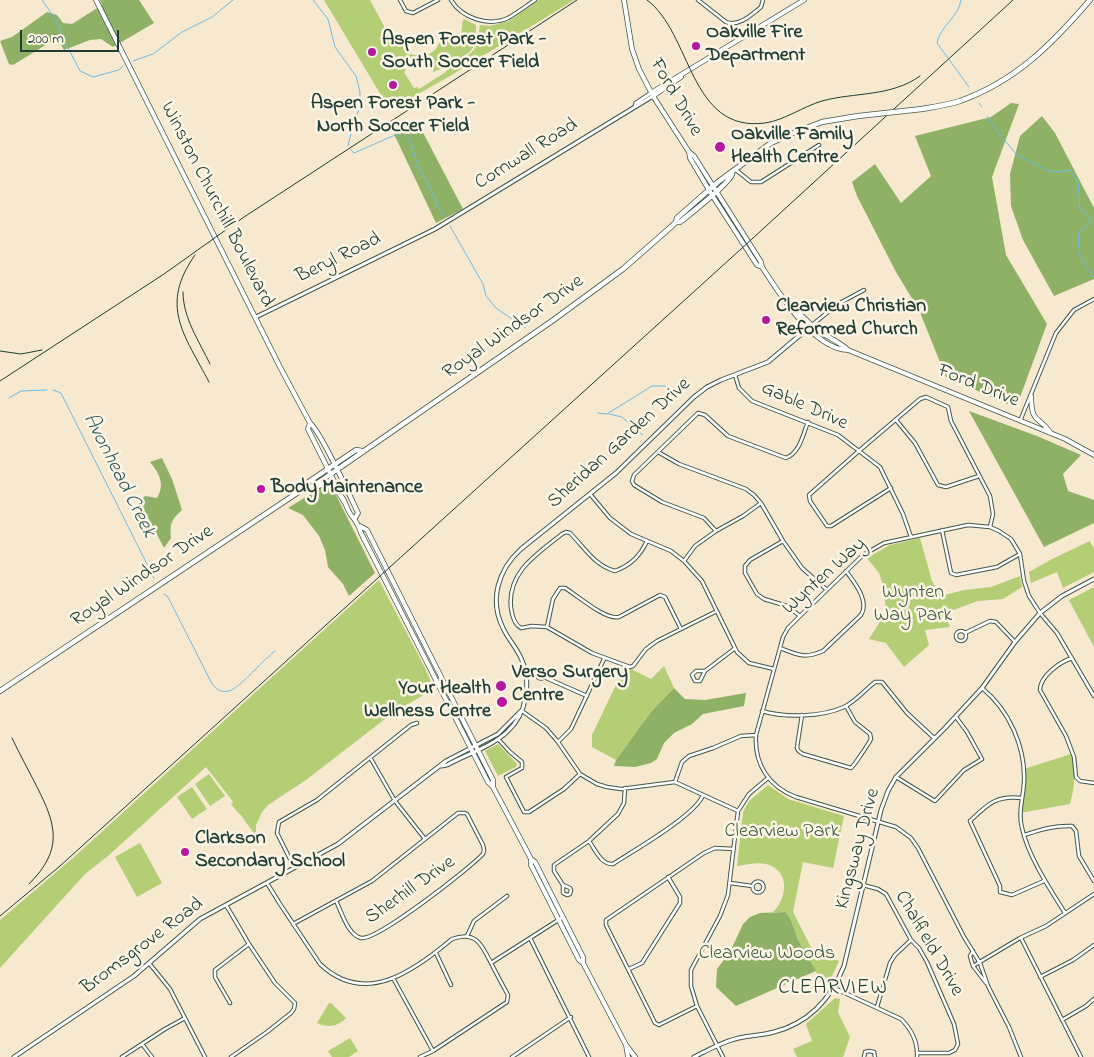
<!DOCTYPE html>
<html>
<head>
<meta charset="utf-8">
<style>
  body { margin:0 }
  #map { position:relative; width:1094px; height:1057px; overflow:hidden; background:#f7e8d0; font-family:"Indie Flower",sans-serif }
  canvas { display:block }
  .scale { position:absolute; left:20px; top:30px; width:99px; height:22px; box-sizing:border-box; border:2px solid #1f3d34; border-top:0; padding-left:6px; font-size:15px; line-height:18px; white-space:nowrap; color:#1f3d34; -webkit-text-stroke:4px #fcf5e5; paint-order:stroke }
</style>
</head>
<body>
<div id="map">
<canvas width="1094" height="1057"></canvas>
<div class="scale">200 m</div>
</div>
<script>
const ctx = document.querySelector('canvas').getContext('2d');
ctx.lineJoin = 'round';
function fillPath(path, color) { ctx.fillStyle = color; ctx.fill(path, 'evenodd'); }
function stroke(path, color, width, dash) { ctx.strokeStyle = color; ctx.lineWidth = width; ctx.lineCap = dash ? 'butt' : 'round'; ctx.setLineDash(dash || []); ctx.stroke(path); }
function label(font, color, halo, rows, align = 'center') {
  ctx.font = font + ' "Indie Flower",sans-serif'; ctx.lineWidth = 5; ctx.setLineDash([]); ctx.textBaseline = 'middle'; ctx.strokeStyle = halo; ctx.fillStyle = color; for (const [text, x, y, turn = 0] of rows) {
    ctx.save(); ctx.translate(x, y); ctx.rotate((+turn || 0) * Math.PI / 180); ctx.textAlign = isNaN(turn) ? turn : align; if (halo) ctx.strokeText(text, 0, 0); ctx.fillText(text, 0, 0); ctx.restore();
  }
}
fillPath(new Path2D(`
  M324 0H370L393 43H402L404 51 410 53 400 60 406 70 404 72 414 88 417 87 419 89 446 72V71L471 53 476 47 480 25 490 26 509 21 539 0H574L450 76 390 110Z
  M464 19 476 25C476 32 476 42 472 49 465 58 444 68 433 72V69L412 65 406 67 401 60 411 54C422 58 435 55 439 43L459 38C464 30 460 25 464 19Z
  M920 538 932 581 941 596 964 590 991 587 1020 576 1022 587 1003 599 978 601 945 613 950 627 925 630 929 645 904 667 886 643 869 639 886 612 884 588 879 573 867 558 890 545Z
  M1090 541 1094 549V572L1063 588 1057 572 1031 583 1029 572 1052 559Z
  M379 580 424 666 434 689 394 712 306 780 268 805 262 812 256 825V836L240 814H239L231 804 233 802 231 799 206 767 108 856 85 874 0 968V920L74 857Z
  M1094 587V647L1069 600Z
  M625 666 651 679 664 666 674 688 650 713 616 760 592 747V735Z
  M498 744 517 764 516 767 498 776 485 751Z
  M1071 754C1076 773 1075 785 1070 804L1020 813 1024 769Z
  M209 774 225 796 210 806 195 784Z
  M768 785 788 799 844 816 833 868 803 862 793 912 814 953 839 961 826 989 798 940 791 920 786 912H773C788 898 790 870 766 864 757 862 746 865 737 866L743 812 749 801Z
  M192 787 207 809 192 819 177 797Z
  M140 843 162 883 137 897 115 857Z
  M835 998 840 999 838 1012 850 1037 843 1057H797L793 1049 812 1041 806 1024Z
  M329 1003H331L346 1018C337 1027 328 1028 317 1023Z
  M350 1038 358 1051 349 1057H332L328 1051Z`), '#b3ce74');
fillPath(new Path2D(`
  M100 0H139L154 23 113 47 101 39 90 40 64 50 57 38 13 65 9 64 0 41 12 37 47 12 57 15 63 23 72 24 102 5Z
  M1011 103 1019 104 992 177 1006 255 1047 324 1019 400 1007 404 946 377 919 310 896 272 857 196 852 182 875 164 901 203 931 176 915 136 991 117Z
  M1042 116 1055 133 1094 208V279L1054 296 1023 240 1011 206 1010 174 1020 136Z
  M417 121 463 209 436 223 394 134Z
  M969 411 1037 436 1081 455 1063 474 1068 491 1094 500V523L1044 547Z
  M162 458 172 479 182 510C171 520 170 523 171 538L164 548 144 510 142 499 145 496 157 498C165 485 160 474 150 462Z
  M322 487H327L333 489 375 573 349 596 343 584 328 567 325 550 319 536 303 515 288 508Z
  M674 688 685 699 705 700 746 693 744 706 703 714 692 724 674 733 664 743 657 759 651 763 635 767 614 766 616 760 650 713Z
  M786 912 791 920 798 940 816 971 736 1006 716 987 717 969 730 952 743 924 750 917 760 913Z`), '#8eb166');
stroke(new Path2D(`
  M42 0 56 20 62 36 80 71 93 77 119 70 123 66
  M313 0 328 19 335 47 356 76 360 92V107L353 125 348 146
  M961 0C959 17 940 26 937 43L969 87
  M133 61 153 54 182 32 212 17 233 0
  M979 103 982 107
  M987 116 1001 136 1017 155 1049 171 1056 172 1070 170 1078 182 1080 208 1088 215 1091 222 1079 233C1076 249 1083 265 1094 277
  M351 150 354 153 402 132C414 141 413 154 418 166 421 174 427 180 430 187 435 197 437 206 443 216
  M450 226 483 284 486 296 496 308 525 328
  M53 390 61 393 154 578
  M9 398 21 391 47 390
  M598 413 607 414 652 386H665L679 396
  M609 414 622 417 643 435
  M164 594 168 597 211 682C226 705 242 681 255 670 261 663 268 657 275 651`), '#6cbbe7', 1);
const minor = new Path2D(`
  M400 0 406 11 413 13 438 0
  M451 0C462 18 488 27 508 18 517 13 526 6 535 0
  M698 0 726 22C739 27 751 15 761 7L763 0
  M736 170 751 182H761L819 145
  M812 325 838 304 864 290
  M735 375 739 388 752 401 838 435 880 467 903 514 911 537
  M896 420 915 443 938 485 946 487 979 476
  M1020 421 1056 333 1074 310 1094 299
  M658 452 679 464 746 489 754 495 761 503 783 541 802 568 826 589
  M891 488 831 526H827L810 501 809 495 860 450 920 399 926 397 948 407 951 421 990 496 993 514 990 527
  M590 494 610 518 631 534 671 551 684 561 702 581 737 652 749 663 774 669
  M942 530 951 573 956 575 997 567 1020 554
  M716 531 704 518 662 502 634 485 632 481 634 475 698 413 705 415 728 436 786 458C800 453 803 434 808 422
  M647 541C640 556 631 565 615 571 595 566 584 547 570 533L566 532 562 534C537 554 507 572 511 608 512 615 515 625 521 628L532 626 547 627 592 653 630 667 633 666 646 649 657 641 717 611
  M783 541 750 560 745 566V573L757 594 764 599 787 606 800 616
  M684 561 695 546 716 531 743 516 761 503
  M547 627 553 599 560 588H565C578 596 605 620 619 617L660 595 665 597 681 629
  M956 636a5 5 0 1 1 10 0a5 5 0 1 1-10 0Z
  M965 633 990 621 996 622 1015 642
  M780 648C798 655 804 659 823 651L861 615C870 601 854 582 846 571
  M1072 658C1060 662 1040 676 1040 690L1066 736 1074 757 1076 777 1080 781 1094 783
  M536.5 674a4.5 4.5 0 1 1 9 0a4.5 4.5 0 1 1-9 0Z
  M696 671H705L700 681H695L692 675Z
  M705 671 734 649
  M544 677 587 696
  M982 688C1009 710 1026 747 1024 783 1023 798 1018 813 1022 828 1028 856 1050 889 1065 913
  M522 711 546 728 558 742 580 774 597 784 607 787 621 789 675 782 738 811
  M762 711C785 718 822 717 844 707 855 702 866 689 875 682H882L907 713 934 738
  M802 715C801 722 797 746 797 748 798 752 800 752 803 754L851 768C854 766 869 743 871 739L870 734 855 722 846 706
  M498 739 510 752 522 762V768L506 777 524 812H529L564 789 580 774
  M558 742 571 729 604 659
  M371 759 395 801 425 839
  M896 777 935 801 964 770 982 759 967 732 956 717
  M675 782 682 762 689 756 713 748 741 736 756 735
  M1022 798C996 795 988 804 970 821L1000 886V892L1012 895 1044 881
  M1024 835C1040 830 1055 825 1072 826L1076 831 1079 856 1094 881
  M589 841C595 849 601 865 613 864 633 851 696 815 703 795
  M294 867 277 833 279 822 317 800 411 725 417 723
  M752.5 887a5.5 5.5 0 1 1 11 0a5.5 5.5 0 1 1-11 0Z
  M267 883 280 904 320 964C365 1007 414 971 452 939 476 930 482 945 491 963 496 973 502 984 508 995L507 1002 433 1051 420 1057
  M730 883 752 886
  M563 885 570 888 571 890 570 894 567 895 563 893V885L554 871V865L589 841 618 814 624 803 625 788
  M863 885 878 889 886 894 911 940 919 948 927 962 954 1024 958 1044 955 1050 949 1053H918
  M226 905 249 944 275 983 295 1003 294 1009 291 1013 267 1032 231 1057
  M293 924 372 881 458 813H465L467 814 483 845 484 850 483 854C470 868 377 941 361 938 348 935 342 913 336 901
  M467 936 474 921 507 896
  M530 938 589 1057
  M1021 938 1081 1057
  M973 951 970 956 973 966 986 983
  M436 953 451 985
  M149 963 170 989 205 1057
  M491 963 563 917
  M973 966 1020 938 1046 926 1094 894
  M629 969 642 963 680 903V897L668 877
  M1040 977 1073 960 1094 945
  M393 978 433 1051
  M834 988 901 1019C911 1029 918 1042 917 1057
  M230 1003 215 977V970L249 944
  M697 1006 659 1025 655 1023 606 925V920L704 853 715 848 734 849
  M877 1007 890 963 895 955 911 940
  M1062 1020 1086 1006 1094 999
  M142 1044 152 1057
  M122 1057 165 1029 185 1018
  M512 1057 571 1017
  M723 1057 697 1006 691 986V970L720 916 728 895 738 811 749 794 768 778
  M864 1057 865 1052 869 1051 874 1052 875 1057
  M1021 1057 1009 1027 988 986 980 963 964 937 918 848 911 838 896 827 796 797C769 787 754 764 756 735L783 637 788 628 800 616 863 555 884 543 968 525 990 527 999 531 1011 539 1020 554 1024 581 1029 596 1040 613 1057 633 1094 696`);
const tertiary = new Path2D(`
  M635 106 636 103 651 93
  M256 317 435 229 653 96
  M441 766 447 765C467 754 491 747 507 732 527 714 532 682 521 658 516 647 508 639 503 628 489 600 498 570 521 549L616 473 694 397 707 387 721 380 768 362 812 325
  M14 1057 134 976 200 919 338 844 446 761 498 734 521 711
  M694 1057C710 1049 726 1040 744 1037 754 1035 764 1035 774 1032 809 1023 831 999 844 966L881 810 888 791 896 777 945 728 982 688 1015 642 1040 613 1062 596 1094 579`);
const secondary = new Path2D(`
  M96 0 280 367 310 423C321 432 350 496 358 513L355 518
  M624 0 632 49 639 69 653 96 689 152 694 156 761 262 762 267C779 293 813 349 848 350L1065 439 1094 455
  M651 93 804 0
  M653 96 681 77
  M689 152 690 158 712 195 757 265 762 267
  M792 309C802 313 808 323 817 330 827 337 839 341 848 350
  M1031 396C1032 425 1037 414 1050 432
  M310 423 308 429 339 491
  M343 499C346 504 348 511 351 515 356 521 359 525 361 533L488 782 493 787 531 859 535 862 583 957V963
  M360 526 367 530 493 780V787
  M531 859V865L579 960 583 963 626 1045 635 1057
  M626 1045 628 1057`);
const primary = new Path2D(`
  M922 109C934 107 947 105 960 101 1016 81 1052 44 1090 0
  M676 222H680C690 214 730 183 732 174
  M318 486C331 479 338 491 344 501
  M309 489 552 321 623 269 672 226 676 222 677 218 718 182 771 143 788 135 822 122 858 116
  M0 691 303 489 304 485 356 450 362 451`);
stroke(minor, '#3f574b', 4.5);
stroke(tertiary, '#3f574b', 5);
stroke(secondary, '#3f574b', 5.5);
stroke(primary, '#3f574b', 6);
stroke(minor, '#fff', 2.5);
stroke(tertiary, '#fff', 3);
stroke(secondary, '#fff', 4);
stroke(primary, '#fff', 4.5);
stroke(new Path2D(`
  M647 0C692 33 689 133 765 123 785 120 802 107 822 101 855 92 891 97 920 76
  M195 255C159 306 184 334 209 382
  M183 292C183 318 199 341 210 364
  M0 351 21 354 42 350
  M0 381 164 274 244 217 577 0
  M12 738C20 755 29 771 37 787 57 826 63 850 29 884
  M0 916 60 866 741 249 1013 0`), '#1f3d34', 1);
const primaryBridge = new Path2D(`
  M858 116 922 109`);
stroke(primaryBridge, '#3f574b', 6, []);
stroke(primaryBridge, '#fff', 4.5);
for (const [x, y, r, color] of [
  [696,46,5,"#b5179e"],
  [372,52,5,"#b5179e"],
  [393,85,5,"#b5179e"],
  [720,147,6,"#b5179e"],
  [766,320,5,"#b5179e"],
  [261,489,5,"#b5179e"],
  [501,686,6,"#b5179e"],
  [502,702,6,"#b5179e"],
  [185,852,5,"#b5179e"]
]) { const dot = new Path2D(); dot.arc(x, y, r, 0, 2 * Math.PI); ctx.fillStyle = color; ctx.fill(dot); stroke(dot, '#fcf5e5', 2); }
label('bold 20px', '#1f3d34', '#fcf5e5', [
  ["Oakville Fire",706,34],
  ["Department",706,57],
  ["Aspen Forest Park -",382,41],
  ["South Soccer Field",382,64],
  ["Aspen Forest Park -",393,105,"center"],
  ["North Soccer Field",393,128,"center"],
  ["Oakville Family",731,136],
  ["Health Centre",731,159],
  ["Clearview Christian",776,308],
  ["Reformed Church",776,331],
  ["Body Maintenance",271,489],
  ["Verso Surgery",512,674],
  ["Centre",512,697],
  ["Your Health",491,690,"right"],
  ["Wellness Centre",491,713,"right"],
  ["Clarkson",195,840],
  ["Secondary School",195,863]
], 'left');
label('20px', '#1f3d34', '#fcf5e5', [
  ["Ford Drive",675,98,60],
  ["Cornwall Road",527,155,-32],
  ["Winston Churchill Boulevard",216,205,63],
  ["Beryl Road",339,259,-26],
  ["Royal Windsor Drive",514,328,-35],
  ["Ford Drive",978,387,22],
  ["Gable Drive",804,407,24],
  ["Sheridan Garden Drive",620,444,-42],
  ["Royal Windsor Drive",143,577,-34],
  ["Wynten Way",825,577,-42],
  ["Kingsway Drive",859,849,-75],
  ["Sherhill Drive",411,891,-35],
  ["Chalfield Drive",928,944,60],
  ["Bromsgrove Road",143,947,-37]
]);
label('20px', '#3d5a41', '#fcf5e5', [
  ["Wynten",913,594],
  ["Way Park",913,617],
  ["Clearview Park",782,833],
  ["Clearview Woods",767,955]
]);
label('italic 21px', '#325c61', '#fcf5e5', [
  ["Avonhead Creek",118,476,63]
]);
ctx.letterSpacing = '1px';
label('21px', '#1f3d34', '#fcf5e5', [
  ["CLEARVIEW",833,990]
]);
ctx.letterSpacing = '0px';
</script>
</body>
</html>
